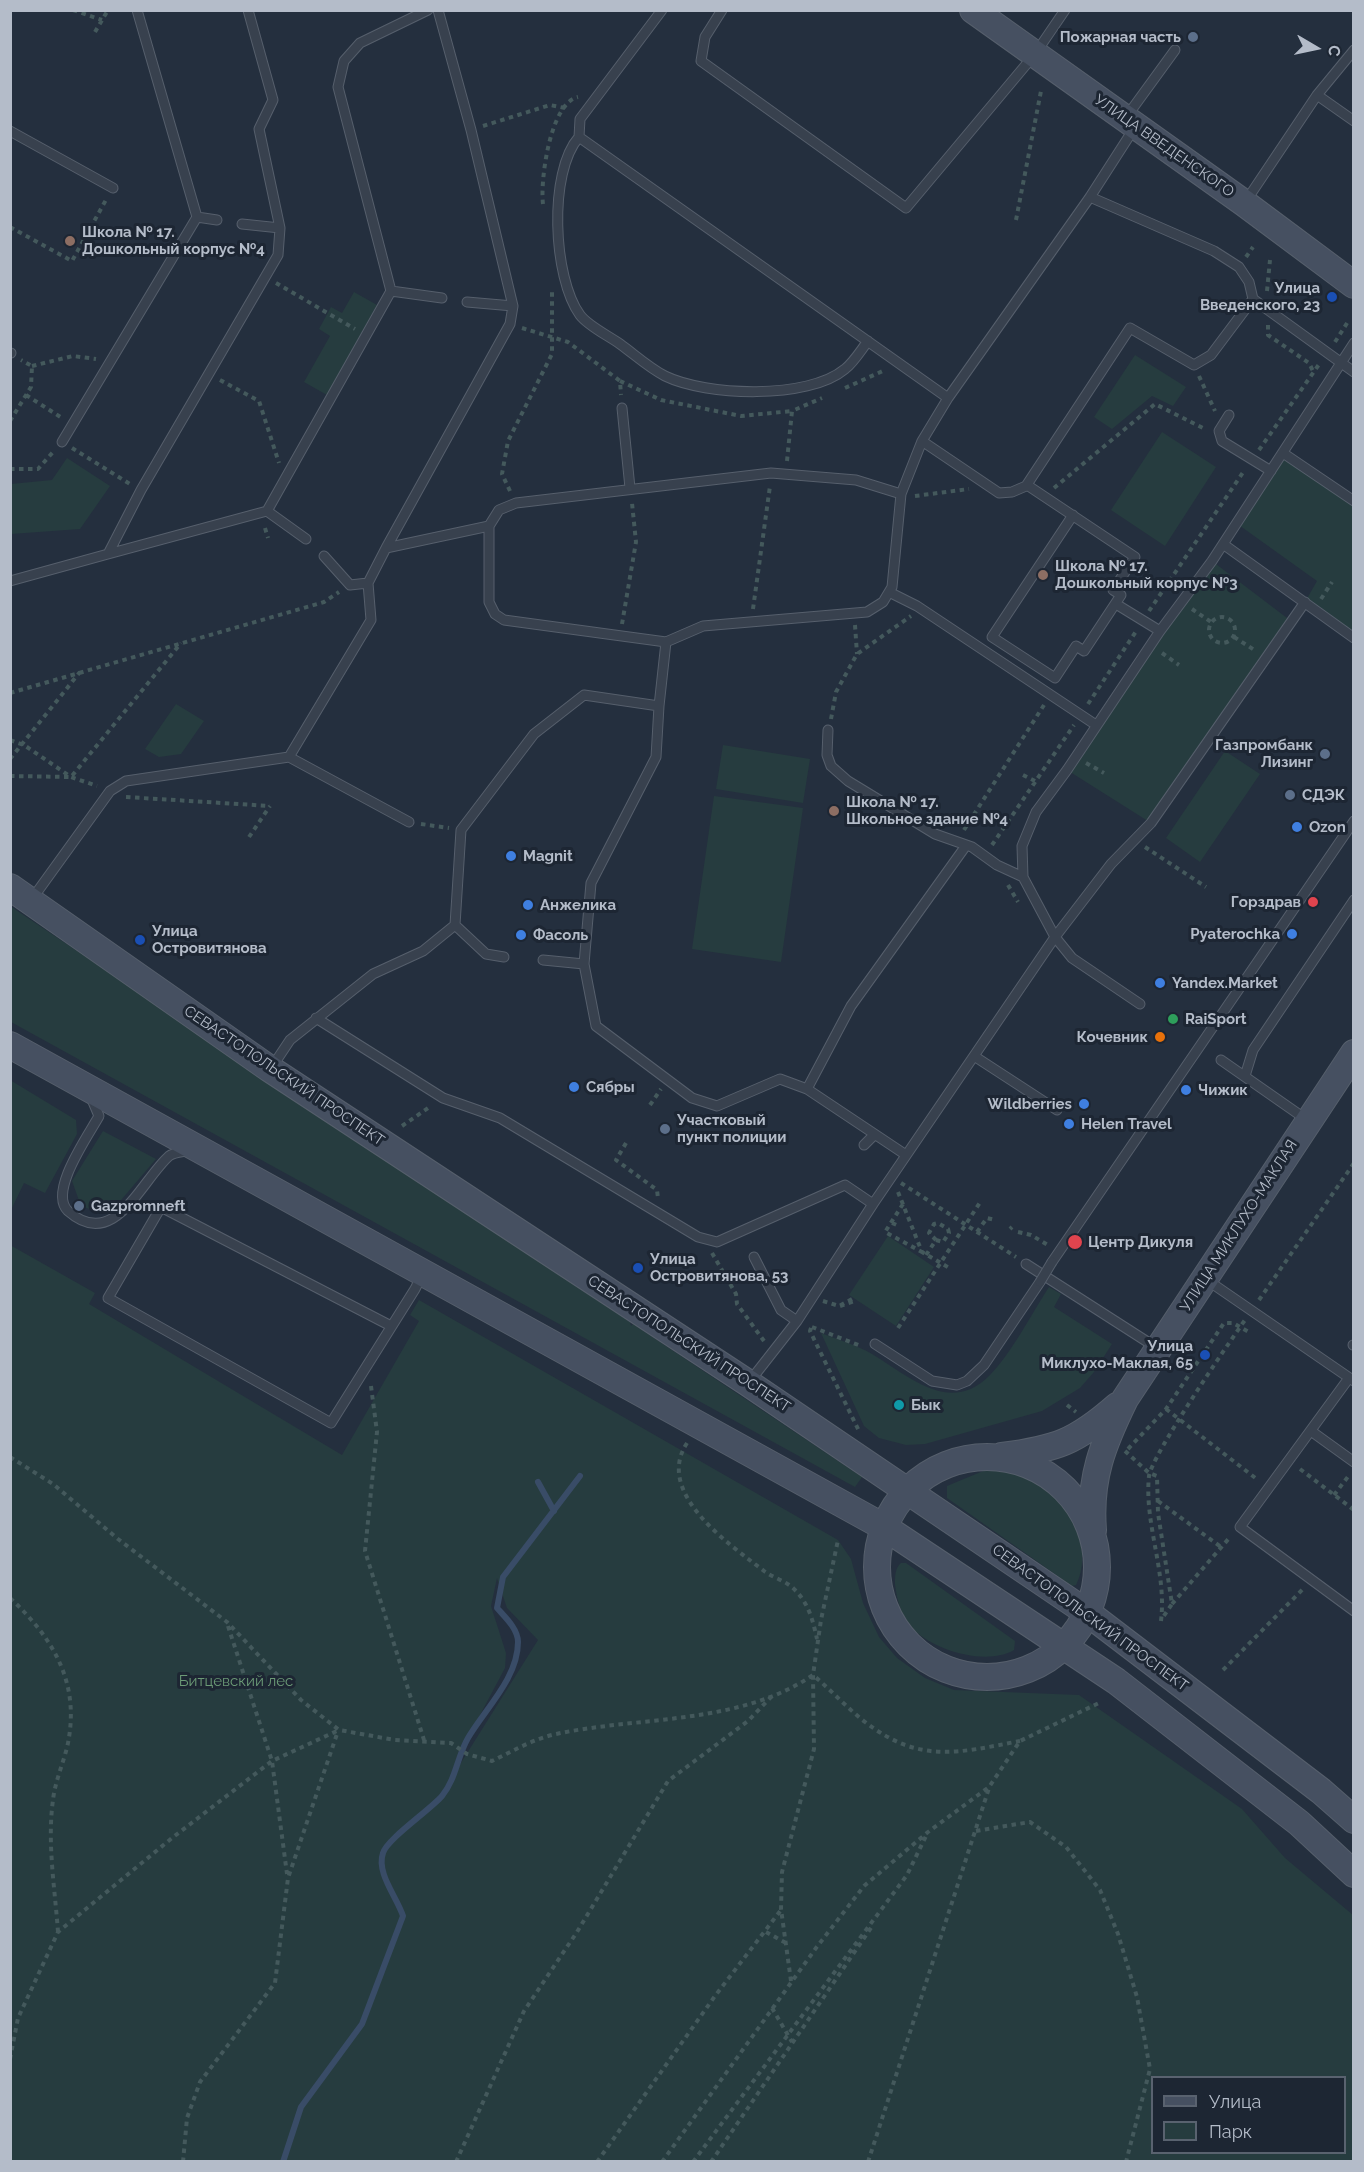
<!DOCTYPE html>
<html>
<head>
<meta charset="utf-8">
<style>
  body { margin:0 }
  #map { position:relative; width:1364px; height:2172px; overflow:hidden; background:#242f3e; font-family:Raleway,sans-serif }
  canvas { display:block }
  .frame { position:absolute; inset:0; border:12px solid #b4bcc9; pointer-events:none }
  .legend { position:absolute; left:1151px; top:2076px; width:195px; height:78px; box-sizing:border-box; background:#1d2633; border:2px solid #59626f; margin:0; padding:8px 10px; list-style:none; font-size:18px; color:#b4bcc9 }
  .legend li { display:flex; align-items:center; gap:12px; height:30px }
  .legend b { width:30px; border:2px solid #59626f }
  .north { position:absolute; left:1286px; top:18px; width:60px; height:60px; -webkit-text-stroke:4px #1d2633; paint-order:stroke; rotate:99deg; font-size:16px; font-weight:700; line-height:24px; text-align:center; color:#b4bcc9 }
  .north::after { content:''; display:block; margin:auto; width:21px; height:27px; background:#b4bcc9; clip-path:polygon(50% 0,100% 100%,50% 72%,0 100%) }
</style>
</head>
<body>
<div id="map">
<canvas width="1364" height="2172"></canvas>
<div class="frame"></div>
<ul class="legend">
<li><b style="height:8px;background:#465061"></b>Улица</li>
<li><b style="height:16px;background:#263c3f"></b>Парк</li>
</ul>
<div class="north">С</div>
</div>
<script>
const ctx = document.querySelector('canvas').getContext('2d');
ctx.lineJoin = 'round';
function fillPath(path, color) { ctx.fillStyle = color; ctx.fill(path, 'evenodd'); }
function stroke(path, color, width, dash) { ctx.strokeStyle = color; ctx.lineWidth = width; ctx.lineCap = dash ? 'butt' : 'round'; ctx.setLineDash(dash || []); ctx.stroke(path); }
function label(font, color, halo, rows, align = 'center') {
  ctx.font = font + ' Raleway,sans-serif'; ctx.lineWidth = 6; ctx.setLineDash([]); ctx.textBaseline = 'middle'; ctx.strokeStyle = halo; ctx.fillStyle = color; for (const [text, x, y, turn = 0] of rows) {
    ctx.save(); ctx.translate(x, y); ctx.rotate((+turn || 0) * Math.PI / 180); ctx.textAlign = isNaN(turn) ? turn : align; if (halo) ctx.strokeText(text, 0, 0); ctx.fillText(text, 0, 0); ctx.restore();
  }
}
fillPath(new Path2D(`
  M354 292 377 305 327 395 304 382 330 336 319 329 331 307 342 313Z
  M1135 355 1186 387 1173 406 1152 396 1112 429 1094 417Z
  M1162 432 1216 467 1165 546 1111 510Z
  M1283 453 1353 501V638L1305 602 1317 581 1236 523Z
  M67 458 110 486 80 529 11 534V484L52 480Z
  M1212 561 1291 621 1151 823 1067 770Z
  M176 704 204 721 181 754 159 757 145 749Z
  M723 745 810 759 803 803 716 789Z
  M1225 751 1260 774 1200 862 1166 838Z
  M714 796 803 808 781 962 692 949Z
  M10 906 630 1322 631 1326 633 1324 862 1477 855 1487 11 1022Z
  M10 1080 76 1120 77 1134 45 1193 24 1183 11 1210Z
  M103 1131 156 1159 116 1206 98 1212 81 1206 72 1181Z
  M888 1236 934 1267 896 1326 849 1295Z
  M10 1245 95 1293 89 1304 342 1455 419 1321 410 1315 419 1300 838 1540 851 1559 863 1603 879 1637 897 1658 925 1678 954 1690 1079 1695 1242 1809 1285 1858 1353 1915V2161H11ZM497 1578 507 1608 538 1640 459 1766 455 1762 505 1668 506 1653 491 1606ZM1152 2078H1344V2152H1152Z
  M1049 1287 1061 1294 1054 1307 1112 1344 1094 1372 1080 1388 1042 1411 925 1444 906 1445 879 1438 864 1426 821 1333C838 1340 857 1345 872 1354 909 1376 950 1416 990 1375 1011 1354 1032 1313 1049 1287Z
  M988 1469C1009 1471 1029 1475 1046 1488 1073 1507 1093 1553 1076 1585L1072 1586 947 1498V1486Z
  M901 1563H906L1015 1641 1014 1650C987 1666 936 1651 914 1630 901 1616 897 1601 895 1584 895 1576 895 1568 901 1563Z`), '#263c3f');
stroke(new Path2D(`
  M538 1482 554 1511
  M283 2162 301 2107 362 2024 403 1916C397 1897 376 1873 383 1853 387 1839 430 1810 442 1796 456 1779 457 1757 468 1738 485 1709 518 1678 518 1642 518 1629 505 1617 497 1608L503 1577 580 1476`), '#394c67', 6);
const lane = new Path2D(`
  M248 10 273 100 259 129 280 228 278 255 141 490 108 554 267 511 391 291 338 87 344 61 360 43 428 10
  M662 10 580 119 579 137 948 398
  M722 10 705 37 701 61 906 208 1035 54 1065 10
  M1317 95 1354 121
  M1127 116 1175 50
  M10 131 113 188
  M579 137C548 172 553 278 580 315 588 326 609 336 620 344 634 354 649 368 665 376 706 396 808 400 845 369 854 362 861 350 868 341
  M1246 201 1317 95 1354 50
  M197 217 217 220
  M242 224 280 228
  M391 291 442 298
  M1253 299 1354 372
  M467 302 513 306
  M10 353H11
  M622 408 630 488
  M1229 415 1219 431 1222 441 1271 471
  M922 441 999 493 1012 492 1026 486 1130 328 1194 365 1211 355 1253 299 1249 282 1239 267 1214 251 1090 197
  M62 442 197 217 137 10
  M1283 453 1354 501
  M1027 485 1135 557 1113 590 1121 595 1084 651 1076 646 1055 678 992 637 1073 515
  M267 511 306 539
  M489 526V602L495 614 504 620 666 642 703 626 867 612 883 602 892 587 901 494 922 441 948 398 1090 197 1135 127
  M1223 544 1354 638
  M386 548 510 324 513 306 471 130 438 10
  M324 556 350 585 368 583
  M10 581 108 554
  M889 592 917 606 1096 725
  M1116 604 1160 631
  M828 730 827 755 831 766 848 781 935 834 972 847 997 865 1023 877
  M289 757 409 822
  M32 899 110 791 126 781 289 757 371 620 368 583 386 548 489 526 499 510 516 503 771 473 856 480 901 494
  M455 925 486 954 504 957
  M543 960 584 964 591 883 656 757 659 706
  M584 964 596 1026 692 1098 717 1106 780 1079 807 1089 906 1155
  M1140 1004 1072 958 1055 937 1023 877 1022 846 1036 812 1067 770 1160 631 1212 561 1354 343
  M316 1018 443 1098 500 1118 698 1237 717 1242 845 1185 873 1204
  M974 1056 1057 1110
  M1221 1060 1307 1120
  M272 1067 290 1040 373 974 423 951 455 925 461 830 534 734 584 695 659 706 666 642
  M1245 1076 1253 1050 1354 900
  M807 1089 851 1006 965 847
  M91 1097 99 1116C88 1136 48 1192 68 1211 114 1252 141 1181 169 1156 174 1152 184 1152 191 1150
  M864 1145 874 1135
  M754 1257 781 1310 797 1321
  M1052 1262 1354 821
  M1026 1264 1157 1348
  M1207 1280 1354 1381
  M391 1326 161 1207 108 1298 331 1423 415 1289 422 1275
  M875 1344 932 1381 957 1385 967 1381 984 1365 1040 1282
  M1353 1345H1354
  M1349 1378 1240 1527 1354 1611
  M750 1381 797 1321 873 1204 1055 937 1111 864 1151 823 1305 602
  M1311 1431 1354 1462`);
const secondary = new Path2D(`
  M973 10 1244 203 1354 285
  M10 887 270 1069 748 1383 1089 1614 1321 1791 1354 1820
  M10 1045 884 1527 1116 1681 1299 1823 1354 1874
  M1002 1456C1056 1449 1076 1442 1117 1406
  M877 1567a110 110 0 1 1 220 0a110 110 0 1 1-220 0Z
  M1093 1530C1089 1478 1103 1444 1125 1399L1354 1053`);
stroke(lane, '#565f6c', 11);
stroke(secondary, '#565f6c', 28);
stroke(new Path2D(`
  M73 10 102 20
  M95 32 108 10
  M483 126 550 105 565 108
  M543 204C540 181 550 103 578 97
  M1016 220 1041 91
  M10 227 72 261 107 198
  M1246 257 1253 247
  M276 283 355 329
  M1267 291 1270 260
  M1268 325V335L1309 363 1313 371
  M522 328 568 342 620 381 621 395
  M1335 342 1349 320
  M32 366 73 356 96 359
  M1199 376 1215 411
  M220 380 259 401 279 463
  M620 381 661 400 741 416 792 411
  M845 388 885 370
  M26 395 62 418
  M10 421 31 387 32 366 21 360
  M72 448 130 484
  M1259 450 1320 363
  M787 461 792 411 822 398
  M10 469H38L53 452
  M1054 488 1155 404 1205 429
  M510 491 502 474 508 441 552 354V289
  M915 496 969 489
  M265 528 268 538
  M1321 599 1332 582
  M753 609 770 486
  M1192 609 1211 622
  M1149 611 1244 471
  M1209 630a13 13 0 1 1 26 0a13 13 0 1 1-26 0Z
  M622 624 636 542 632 503
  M855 625 857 654
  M1234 637 1256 651
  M1162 653 1179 665
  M10 693 324 602 339 592
  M1088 704 1137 630
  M831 719 836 692 857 654 911 616
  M10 740 24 745 71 777 97 786
  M10 759 80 672
  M1086 763 1104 773
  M1023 775 1035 781
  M10 776 71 777 181 643
  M126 797 270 806
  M421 824 449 828
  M964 830 1044 705
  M249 837 270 806
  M992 845 1074 725
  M1145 847 1206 887
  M1008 885 1018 902
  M650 1105 661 1089
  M402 1126 431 1106
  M626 1143 616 1160 657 1190 658 1198
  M901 1183 1016 1257
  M898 1192 922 1252 951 1269
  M903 1204 885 1232 922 1252
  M892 1223 899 1226
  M1010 1229 1012 1227
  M977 1232 987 1218 995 1220
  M1018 1232 1031 1235 1048 1245
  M712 1253 736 1294 737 1304 764 1341
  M926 1255 936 1240 943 1242 949 1233 948 1229 938 1223 934 1224 929 1233 936 1240
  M1259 1300 1354 1163
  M823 1301 839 1306 854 1298
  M840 1306 857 1300
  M812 1327 861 1346
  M811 1328 810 1331 859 1431
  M898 1328 981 1201
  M371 1386 377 1432 365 1551 424 1740
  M1067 1405 1076 1412
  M1166 1409 1258 1480
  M687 1443C654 1493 729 1544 764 1571 773 1578 787 1581 795 1590 809 1604 813 1621 817 1639
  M1128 1449 1166 1409 1224 1323H1233L1249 1332
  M1125 1451 1149 1473 1157 1476 1158 1513 1172 1604 1161 1620
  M10 1457 53 1484 118 1539 227 1622 301 1700 339 1730 395 1740 451 1743 467 1754 492 1761C513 1751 533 1739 556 1734 641 1716 739 1725 813 1675 831 1690 847 1708 865 1722 920 1764 957 1753 1020 1741
  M1300 1469 1354 1510
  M1334 1495 1350 1474
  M1158 1501 1221 1547
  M10 1598C53 1638 80 1682 68 1743 64 1762 55 1781 53 1800 47 1843 55 1889 58 1932
  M1172 1604 1231 1536
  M1161 1621C1167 1572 1144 1524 1149 1476 1152 1455 1228 1344 1245 1320
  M228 1626 272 1761 287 1874
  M1223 1670 1303 1589
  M976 1831 1030 1822 1066 1847 1100 1890 1118 1934 1137 1997 1150 2069 1126 2162
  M766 1932 786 1943
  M791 1981 781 1909 782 1872 814 1749 813 1675 821 1620 838 1540
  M772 2008 792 2042
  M10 2059 18 2018 58 1932 172 1838 272 1761 339 1730
  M183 2162 187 2118 200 2082 275 1983 288 1878 338 1731
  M456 2162 524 2011 577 1932 668 1781 748 1721 771 1697
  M597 2162 715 1996 781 1910
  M662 2162 816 1948 864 1886 928 1832 989 1787 1020 1741 1101 1702
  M693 2162 907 1875 926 1836
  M711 2162 873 1925
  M868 2162 989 1788`), '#44595c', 4, [4.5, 4.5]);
stroke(lane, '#38414e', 9);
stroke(secondary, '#465061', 26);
const laneBridge = new Path2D(`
  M1040 1282 1052 1262`);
stroke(laneBridge, '#565f6c', 11, []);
stroke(laneBridge, '#38414e', 9);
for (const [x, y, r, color] of [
  [1193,37,6,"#5c6f8a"],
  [70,241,6,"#8d6e63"],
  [1332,297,6,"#1a4fb4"],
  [1043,575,6,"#8d6e63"],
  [1325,754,6,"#5c6f8a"],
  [1290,795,6,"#5c6f8a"],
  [834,811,6,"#8d6e63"],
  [1297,827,6,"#3f7fe0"],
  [511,856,6,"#3f7fe0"],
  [1313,902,6,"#e0444e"],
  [528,905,6,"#3f7fe0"],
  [1292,934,6,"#3f7fe0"],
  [521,935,6,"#3f7fe0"],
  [140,940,6,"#1a4fb4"],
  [1160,983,6,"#3f7fe0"],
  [1173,1019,6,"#2e9e5b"],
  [1160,1037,6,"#e8710a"],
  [574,1087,6,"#3f7fe0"],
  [1186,1090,6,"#3f7fe0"],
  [1084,1104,6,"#3f7fe0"],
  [1069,1124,6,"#3f7fe0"],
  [665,1129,6,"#5c6f8a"],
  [79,1206,6,"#5c6f8a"],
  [1075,1242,8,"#e0444e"],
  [638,1268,6,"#1a4fb4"],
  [1205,1355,6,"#1a4fb4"],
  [899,1405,6,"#0f9aa8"]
]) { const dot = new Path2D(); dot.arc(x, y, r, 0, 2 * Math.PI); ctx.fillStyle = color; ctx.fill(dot); stroke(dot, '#1d2633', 2); }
label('bold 15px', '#b4bcc9', '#1d2633', [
  ["Пожарная часть",1181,37,"right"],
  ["Школа № 17.",82,232],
  ["Дошкольный корпус №4",82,249],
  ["Улица",1320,288,"right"],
  ["Введенского, 23",1320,305,"right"],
  ["Школа № 17.",1055,566],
  ["Дошкольный корпус №3",1055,583],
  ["Газпромбанк",1313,745,"right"],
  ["Лизинг",1313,762,"right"],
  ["СДЭК",1302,795],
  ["Школа № 17.",846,802],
  ["Школьное здание №4",846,819],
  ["Ozon",1309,827],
  ["Magnit",523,856],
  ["Горздрав",1301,902,"right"],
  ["Анжелика",540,905],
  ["Улица",152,931],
  ["Островитянова",152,948],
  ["Pyaterochka",1280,934,"right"],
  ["Фасоль",533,935],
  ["Yandex.Market",1172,983],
  ["RaiSport",1185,1019],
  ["Кочевник",1148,1037,"right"],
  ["Сябры",586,1087],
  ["Чижик",1198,1090],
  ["Wildberries",1072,1104,"right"],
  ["Участковый",677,1120],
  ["пункт полиции",677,1137],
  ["Helen Travel",1081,1124],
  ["Gazpromneft",91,1206],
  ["Центр Дикуля",1088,1242],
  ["Улица",650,1259],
  ["Островитянова, 53",650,1276],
  ["Улица",1193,1346,"right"],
  ["Миклухо-Маклая, 65",1193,1363,"right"],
  ["Бык",911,1405]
], 'left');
label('15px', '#b4bcc9', '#1d2633', [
  ["УЛИЦА ВВЕДЕНСКОГО",1164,146,35],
  ["СЕВАСТОПОЛЬСКИЙ ПРОСПЕКТ",284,1076,34],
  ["УЛИЦА МИКЛУХО-МАКЛАЯ",1239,1226,-57],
  ["СЕВАСТОПОЛЬСКИЙ ПРОСПЕКТ",689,1344,33],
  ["СЕВАСТОПОЛЬСКИЙ ПРОСПЕКТ",1090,1618,36]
]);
label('15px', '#6b9a76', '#1d2633', [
  ["Битцевский лес",236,1681]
]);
</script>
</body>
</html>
